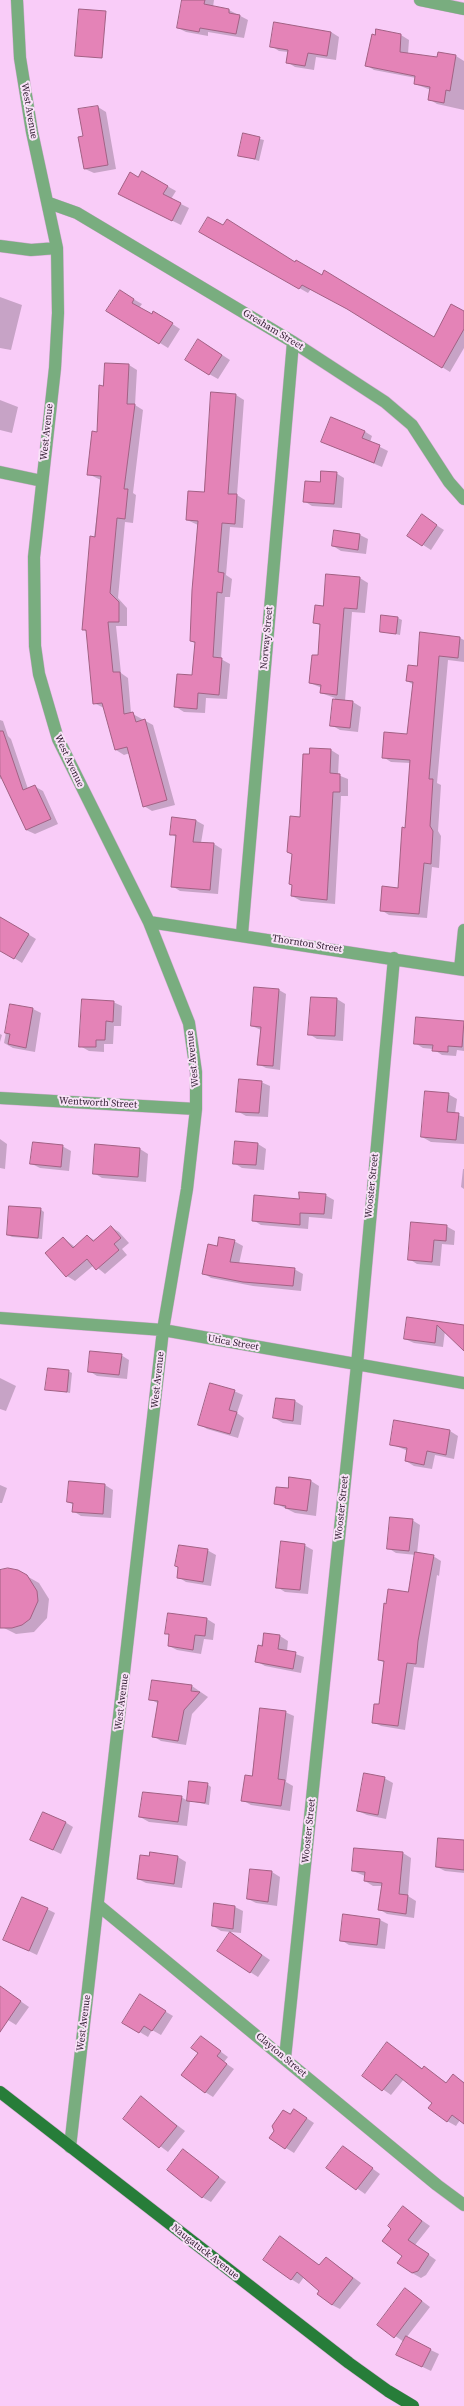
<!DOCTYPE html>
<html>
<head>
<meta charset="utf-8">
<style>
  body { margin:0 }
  canvas { display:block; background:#f9ccf8 }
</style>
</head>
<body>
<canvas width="464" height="2406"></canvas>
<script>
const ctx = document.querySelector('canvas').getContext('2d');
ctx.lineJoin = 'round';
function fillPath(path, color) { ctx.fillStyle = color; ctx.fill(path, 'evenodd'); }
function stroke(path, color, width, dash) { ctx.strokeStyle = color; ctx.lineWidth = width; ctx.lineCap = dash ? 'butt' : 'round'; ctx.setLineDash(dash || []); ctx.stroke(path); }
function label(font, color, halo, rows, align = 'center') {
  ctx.font = font + ' "Source Serif 4",serif'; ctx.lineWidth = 4; ctx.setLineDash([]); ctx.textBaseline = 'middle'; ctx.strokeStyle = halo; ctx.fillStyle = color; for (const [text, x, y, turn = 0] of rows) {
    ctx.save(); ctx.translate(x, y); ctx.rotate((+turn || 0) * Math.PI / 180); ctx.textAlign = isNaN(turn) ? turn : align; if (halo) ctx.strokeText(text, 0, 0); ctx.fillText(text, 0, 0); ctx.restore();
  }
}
fillPath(new Path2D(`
  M183 0H214L213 7 229 10 248 20 244 38 208 32V36L186 32 178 28Z
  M275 23 331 32 339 37 336 60 316 57 314 70 295 67 287 62 288 52 279 51 271 46Z
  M401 35 409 40 408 54 438 59 439 53 456 56 464 61V110L437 104 429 99 431 90 415 84 416 78 374 70 366 65Z
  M98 107 106 112 116 169 94 173 85 169 84 137Z
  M243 135 264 140 259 161 239 155Z
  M142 172 176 191 171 199 189 208 181 225 128 199Z
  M224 227 295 263 434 338 464 312V348L450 372 352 311 311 289 308 293 200 232Z
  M128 296 142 304 139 308 152 315 162 317 180 329 168 348 107 310Z
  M0 297 22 305 11 350 0 348Z
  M207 345 230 360 218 379 209 374Z
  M106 364 129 365 137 370 135 405 143 410 133 493 136 495 133 523 125 522 118 598 127 608V626H116L121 673 128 678 131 713 153 725 175 805 152 811 144 806 130 753 124 755 116 750 104 708 94 703 87 632 83 629 101 480 88 474 98 433Z
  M236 395 244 400 237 495 245 500 243 528 230 527 226 575 232 579 230 597H225L221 659 230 664 227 699 206 698 205 713 184 712 176 707 193 676 196 644 191 641 198 525 187 520 205 493Z
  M0 400 18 407 12 433 0 430Z
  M364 431 372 436 370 442 388 451 382 467 322 442Z
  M336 473 344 478 342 508 312 506 304 501 321 484Z
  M430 521 444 530 431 550 409 536Z
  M335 531 360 535 368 539 366 554 341 551 333 546Z
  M360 578 368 583 365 613 352 612 345 701 353 702 361 707 358 732 340 730 331 725 335 698 321 693 322 688 310 683 318 656 321 626 314 622 324 607Z
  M398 618 402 620 400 635 381 631Z
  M460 638 464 640V662L448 660 437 783 441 785 438 831 441 836 439 868 432 867 427 918 389 915 381 910 399 889 406 829 410 763 391 762 383 757 408 735 414 685 407 681 418 667Z
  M0 720 3 721 8 736 11 739 28 789 34 786 43 791 58 824 35 834 26 830 2 778 0 779Z
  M331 750 339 755 338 775 348 779V796H341L335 904 301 901 292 896 293 886 290 884 310 755Z
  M195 820 204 825 201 843 214 844 222 849 218 894 180 891 172 886 176 837 171 834Z
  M0 917 36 939 22 963 0 949Z
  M279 990 286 994 280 1070 266 1068 258 1064 261 1030 252 1026Z
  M312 998 337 999 345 1004 343 1041 317 1039 309 1034Z
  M113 1002 122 1006 121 1026H114L113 1044H104V1052L89 1051 80 1046Z
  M11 1005 33 1009 41 1013 35 1052 13 1048 4 1043Z
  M464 1022V1051L457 1050 456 1056 442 1055 433 1049 423 1048 415 1043Z
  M0 1034 2 1035 0 1042Z
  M261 1082 270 1086 268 1117 246 1116 237 1111Z
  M448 1094 457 1099 455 1114 464 1117V1144L431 1142 422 1137Z
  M0 1139 7 1144 5 1169 0 1168Z
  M258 1144 266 1149 264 1170 242 1168 234 1163Z
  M62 1146 71 1151 69 1171 40 1168 32 1164Z
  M140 1149 148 1154 146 1182 102 1178 94 1173Z
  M463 1169H464V1189L461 1187Z
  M325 1195 334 1200 332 1219 309 1217 308 1229 261 1225 253 1220 300 1200Z
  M40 1209 44 1212 42 1239 12 1237 8 1235Z
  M446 1226 455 1231 454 1245 442 1244 440 1266 417 1264 409 1259Z
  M111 1227 119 1232 129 1243 122 1249 127 1255 105 1274 94 1265 75 1281 67 1276 63 1238 75 1247 88 1236 94 1240Z
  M234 1241 243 1246 239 1264 294 1269 303 1274 301 1291 253 1286 211 1278 203 1273 218 1247Z
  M408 1319 464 1326V1348L445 1331 443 1347 414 1343 405 1339Z
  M121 1355 129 1360 127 1379 97 1376 89 1371Z
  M68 1371 72 1373 70 1393 46 1389Z
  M0 1378 16 1386 6 1411 0 1409Z
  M234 1391 243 1395 237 1413 244 1418 238 1438 207 1429 199 1424Z
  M295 1401 303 1406 301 1425 283 1423 274 1418Z
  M395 1422 450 1431 458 1436 454 1459 435 1455 432 1469 414 1466 406 1461 408 1451 391 1444Z
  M290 1478 311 1481 319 1486 316 1516 295 1513 275 1503 289 1490Z
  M0 1485 7 1488 2 1503H0Z
  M105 1485 113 1490 111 1518 81 1516 73 1511 74 1505 68 1502Z
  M412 1520 420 1525 417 1554 433 1556 441 1561 439 1576 437 1575 424 1668 414 1667 405 1730 381 1726 373 1722 379 1705 385 1663 379 1660 387 1605 409 1593 416 1555 396 1553 388 1548Z
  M304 1545 313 1550 308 1594 285 1592 277 1587Z
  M207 1550 216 1555 211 1586 186 1582 178 1577Z
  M0 1571H18L39 1583 49 1599 47 1618 34 1632 16 1634 0 1626Z
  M169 1614 207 1619 215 1624 213 1640 204 1639 201 1654 177 1650 169 1646 170 1636 166 1633Z
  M265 1634 280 1636 288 1641 287 1651 304 1657 301 1673 265 1666 256 1661Z
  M192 1686 208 1697 192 1714 186 1745 161 1741 153 1736 159 1704 150 1699Z
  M285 1712 294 1716 286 1782 293 1786 290 1811 251 1805 242 1800Z
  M384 1778 393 1783 386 1819 367 1815 358 1811Z
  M207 1784 211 1787 209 1805 190 1801 187 1826 149 1822 140 1817 181 1797 188 1801Z
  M65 1822 73 1827 61 1854 32 1840Z
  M464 1841V1873L445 1871 437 1867Z
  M355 1849 403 1853 411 1858 408 1896 416 1901 414 1918 387 1914 379 1909 382 1886H373L365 1881V1876L353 1871Z
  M178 1857 186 1862 182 1888 146 1883 138 1879Z
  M251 1870 272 1872 280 1877 277 1906 256 1903 248 1899Z
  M215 1904 235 1907 243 1911 241 1933 221 1931 213 1926Z
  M47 1909 55 1913 37 1955 5 1940Z
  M380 1920 388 1924 385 1949 349 1945 341 1940Z
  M238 1938 270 1960 258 1977 250 1972Z
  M0 1987 29 2007 16 2025 0 2015Z
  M148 2001 173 2016 161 2035 152 2030 148 2037 123 2022Z
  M201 2037 228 2057 224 2062 234 2069 213 2097 205 2092Z
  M387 2044 423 2069 424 2067 447 2083 453 2076 464 2082V2114L456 2126 447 2121 433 2102 404 2079 391 2095 363 2075Z
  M141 2098 185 2131 168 2152 124 2119Z
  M291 2115H302L314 2123 294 2153 270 2138Z
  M343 2147 380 2174 365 2194 327 2167Z
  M184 2151 226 2182 211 2202 202 2197Z
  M403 2207 430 2226 415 2245 436 2260 426 2275 421 2278 412 2273 393 2228Z
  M288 2242 320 2266 327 2258 361 2283 340 2309 332 2305 321 2291 304 2277 299 2284 291 2279Z
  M413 2294 430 2307 406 2338 439 2354 431 2371 406 2359 404 2342 378 2324Z`), '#0003');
const building = new Path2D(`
  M182 0H205L204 4 229 9V13L240 15 236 34 200 28 199 32 177 28Z
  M79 9 106 11 102 58 75 56Z
  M274 22 331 32 327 56 308 53 305 66 286 63 288 50 270 47Z
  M376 29 401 34 400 52 437 57 438 52 456 55 450 91 446 90 444 103 428 100 430 87 414 84 415 76 365 66 372 34 375 35Z
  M98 106 108 165 84 169 78 137 83 136 78 109Z
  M243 133 260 137 255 159 238 156Z
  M142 171 168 186 163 194 181 203 172 221 118 194 130 172 138 177Z
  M208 217 223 225 227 219 295 262 296 260 322 275 324 270 434 337 451 304 464 311V329L442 368 347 309 302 285 299 289 199 232Z
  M120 290 134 299 132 303 152 314 153 311 173 323 159 344 106 311Z
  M198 339 222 355 209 375 185 360Z
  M105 363 129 364 127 404H135L124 489H128L125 519 117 518 110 593 119 602V622H108L113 672H120L124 714 133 712 136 722 145 719 167 800 143 807 127 747 115 750 102 703 93 704 86 630H82L90 536 95 537 101 476 87 475 92 431 97 432 99 385 103 386Z
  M211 392 236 394 228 494H237L235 524 222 523 218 572 224 573 222 593 217 592 213 657 222 658 219 695 198 693 197 709 174 707 177 674 192 675 195 642 190 641 192 590 198 521 186 520 188 491 204 492Z
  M331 417 365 431 362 438 380 445 374 463 321 442Z
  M321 471 337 472 334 504 303 502 305 481 320 482Z
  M422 514 437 525 422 546 407 536Z
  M334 530 360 534 358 550 332 546Z
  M326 574 360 577 357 609 344 608 337 695 320 693 321 685 309 683 312 655H318L320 624 313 623 315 605 323 606Z
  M381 615 398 617 396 634 380 632Z
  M420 632 460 637 458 658 439 656 429 779H433L430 826 433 831 431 864 424 863 419 914 380 911 382 886 398 888 402 827 405 828 410 760 382 758 384 732 407 734 413 682 406 681 408 665 417 666Z
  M333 699 353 701 350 728 330 726Z
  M0 731H3L23 790 35 785 51 819 26 830 0 775Z
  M310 748 331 749 330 773 340 774V792H333L327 900 291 896 292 885 289 884 292 854 287 852 290 816 300 817 303 754H309Z
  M172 817 196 820 193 842 214 843 210 890 171 887 176 835H170Z
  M0 917 29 934 14 959 0 951Z
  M254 987 279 989 273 1066 257 1065 261 1027 251 1026Z
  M311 997 337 998 335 1036 308 1035Z
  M82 999 114 1001 113 1022 106 1021 105 1040H96V1047H79Z
  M10 1004 33 1008 26 1048 8 1044 10 1034 5 1033Z
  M416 1017 464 1021 462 1047 448 1046V1052L432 1051 433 1045 414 1044Z
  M239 1079 262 1081 259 1113 236 1112Z
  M425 1091 449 1093 447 1112 459 1113 456 1140 421 1137Z
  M235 1141 258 1143 256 1165 233 1164Z
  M33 1142 63 1145 61 1167 30 1164Z
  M95 1144 140 1148 138 1177 93 1174Z
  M299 1192 326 1194 324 1214 300 1213V1225L252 1221 254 1195 299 1199Z
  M9 1206 41 1208 38 1238 7 1235Z
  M411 1222 447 1225 446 1241 434 1240 432 1262 408 1260Z
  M111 1226 121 1238 114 1244 119 1250 96 1270 87 1259 66 1277 45 1253 63 1237 73 1248 87 1235 93 1241Z
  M219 1237 235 1240 230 1262 295 1268 293 1286 243 1282 202 1274 208 1244 217 1246Z
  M407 1317 464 1325V1351L437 1325 435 1343 404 1339Z
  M90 1351 122 1354 119 1375 88 1372Z
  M48 1368 69 1370 67 1392 45 1390Z
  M210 1383 235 1390 229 1410 237 1412 230 1434 198 1425Z
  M276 1398 295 1400 293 1421 273 1418Z
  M394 1420 450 1430 446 1455 427 1451 424 1465 405 1461 407 1448 390 1445Z
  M289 1477 311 1480 307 1511 285 1508 286 1506 274 1504 276 1487 288 1488Z
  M69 1481 105 1484 103 1514 72 1512 73 1503 67 1502Z
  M390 1517 413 1519 409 1551 387 1549Z
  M281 1541 305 1544 300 1590 276 1588Z
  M179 1545 208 1549 203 1582 177 1578 178 1567 175 1566Z
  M415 1552 434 1555 418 1641 416 1664 407 1663 398 1726 372 1723 374 1704H379L384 1661 378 1660 384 1603 386 1604 388 1589 408 1592Z
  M8 1568 18 1570 27 1575 37 1591 38 1601 30 1619 22 1625 12 1628H0V1570Z
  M168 1613 207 1618 205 1636 195 1635 193 1650 168 1646 169 1634H165Z
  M264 1633 280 1635 278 1649 296 1652 293 1669 255 1662 258 1645 262 1646Z
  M152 1680 192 1685 191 1691 200 1692 184 1710 178 1741 152 1737 158 1701 149 1700Z
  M260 1708 286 1711 278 1779 285 1780 281 1806 241 1801 245 1775 252 1776Z
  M364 1773 385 1777 378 1815 357 1811Z
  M189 1781 208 1783 205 1803 187 1801Z
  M143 1792 182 1796 178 1822 139 1817Z
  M43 1812 66 1822 53 1850 30 1840Z
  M438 1838 464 1840V1870L436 1867Z
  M354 1848 403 1852 399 1894 408 1895 406 1914 378 1910 382 1883 364 1881 365 1872 352 1871Z
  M150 1852 178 1856 174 1884 137 1879 140 1855 149 1856Z
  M250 1869 272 1871 268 1902 247 1899Z
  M22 1897 48 1908 29 1951 3 1940Z
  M214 1903 235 1906 233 1929 212 1926Z
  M343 1914 380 1919 377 1945 340 1941Z
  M230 1932 262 1955 250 1973 217 1951Z
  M0 1986 21 2001 0 2032Z
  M140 1994 166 2011 152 2031 144 2026 139 2033 122 2023Z
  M201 2036 221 2051 217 2056 227 2064 205 2093 181 2075 198 2053 191 2048Z
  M387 2042 422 2069 424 2066 446 2083 453 2074 464 2083V2124L452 2115 447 2122 428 2108 432 2103 396 2074 382 2091 362 2076Z
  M141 2096 177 2126 159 2148 123 2119Z
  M294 2109 307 2118 285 2149 269 2138 274 2131 272 2126 283 2110 290 2114Z
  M343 2146 373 2168 356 2190 326 2168Z
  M183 2149 219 2177 202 2198 167 2170Z
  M403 2206 422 2221 408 2240 429 2254 418 2271 412 2273 397 2263 402 2256 382 2241 391 2229 388 2226Z
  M280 2236 319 2265 326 2257 353 2278 332 2305 317 2294 319 2291 297 2272 291 2280 263 2260Z
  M405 2288 422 2301 394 2338 377 2325Z
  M406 2336 431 2349 422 2367 396 2355Z`);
fillPath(building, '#e483b7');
stroke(building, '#a26184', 1);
const minor = new Path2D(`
  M17 0 20 58 32 132 57 248 58 313 55 368 34 557 35 646 39 674 58 739 149 922 189 1023 196 1072V1109L187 1189 163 1330 70 2147
  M420 0 464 9
  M49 203 77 213 293 342 385 402 412 425 449 482 464 499
  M0 246 31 250 57 248
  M0 472 42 481
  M149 922 464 970
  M242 934 293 342
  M460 969 464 930
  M0 1098 196 1109
  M0 1318 163 1330 464 1383
  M98 1905 437 2185 464 2205
  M285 2058 357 1365 394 958`);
const major = new Path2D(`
  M0 2092 349 2363 388 2391 413 2406`);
stroke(minor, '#d5acd4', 13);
stroke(major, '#d5acd4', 13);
stroke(minor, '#79ad7f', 12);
stroke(major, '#277d39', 12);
label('10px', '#301c30', '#f9e2f8', [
  ["West Avenue",29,111,80],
  ["Gresham Street",273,330,31],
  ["West Avenue",47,432,-84],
  ["Norway Street",267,638,-85],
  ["West Avenue",69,761,65],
  ["Thornton Street",307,944,9],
  ["West Avenue",193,1059,-96],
  ["Wentworth Street",98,1103,3],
  ["Wooster Street",372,1186,-84],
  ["Utica Street",233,1343,10],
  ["West Avenue",158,1380,-84],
  ["Wooster Street",342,1508,-84],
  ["West Avenue",122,1702,-83],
  ["Wooster Street",309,1831,-84],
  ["West Avenue",84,2023,-83],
  ["Clayton Street",281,2055,40],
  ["Naugatuck Avenue",205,2252,38]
]);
</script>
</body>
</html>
